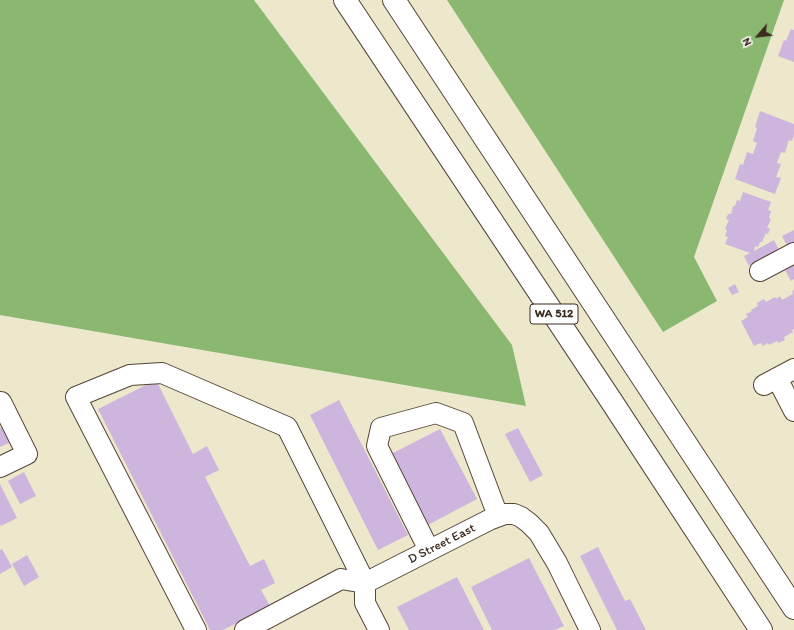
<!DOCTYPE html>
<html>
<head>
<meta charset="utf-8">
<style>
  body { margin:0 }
  #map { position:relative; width:794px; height:630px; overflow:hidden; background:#ede8cc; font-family:Itim,sans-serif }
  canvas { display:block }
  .north { position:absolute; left:738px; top:16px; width:40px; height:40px; -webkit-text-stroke:3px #fff; paint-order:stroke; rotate:242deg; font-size:11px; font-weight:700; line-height:16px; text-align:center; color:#3b2a1e }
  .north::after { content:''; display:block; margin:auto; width:14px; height:18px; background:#3b2a1e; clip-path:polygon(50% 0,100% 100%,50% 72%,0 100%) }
</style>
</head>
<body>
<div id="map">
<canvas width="794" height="630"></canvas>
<div class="north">N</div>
</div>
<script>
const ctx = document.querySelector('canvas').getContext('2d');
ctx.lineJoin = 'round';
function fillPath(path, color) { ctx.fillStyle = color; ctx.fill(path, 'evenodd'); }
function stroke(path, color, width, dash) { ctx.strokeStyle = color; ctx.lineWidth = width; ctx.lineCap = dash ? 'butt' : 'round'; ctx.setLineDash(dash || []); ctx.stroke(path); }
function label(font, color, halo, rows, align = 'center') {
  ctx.font = font + ' Itim,sans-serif'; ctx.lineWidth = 3.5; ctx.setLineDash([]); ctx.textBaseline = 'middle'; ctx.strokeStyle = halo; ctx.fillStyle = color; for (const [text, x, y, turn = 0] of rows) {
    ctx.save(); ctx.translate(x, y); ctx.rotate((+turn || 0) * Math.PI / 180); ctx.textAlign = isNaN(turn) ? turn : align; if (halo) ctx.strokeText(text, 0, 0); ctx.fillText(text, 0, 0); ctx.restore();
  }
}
fillPath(new Path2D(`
  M0 0H254L512 345 526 406 0 315Z
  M447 0H784L694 257 717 301 663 332Z`), '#8ab871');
fillPath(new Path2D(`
  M791 29 794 30V62L778 56 784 40 786 41Z
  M760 111 794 124V135L792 141 789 140 785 153 781 152 777 163 781 164 776 177 781 178 775 194 735 179 740 164 743 165 747 152 753 154 757 143 753 141 757 128 755 127Z
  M743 192 771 202 768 210 771 211 769 218 771 219 767 228H770L768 234 766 233 762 242H760L758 247 755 246 754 251 774 240 779 250 749 266 744 256 750 253 725 244 728 237 725 236 727 230 725 229 729 220 726 219 728 214H731L733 206H735L737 200 740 201Z
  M794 230V243L787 246 782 236Z
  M794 263V279L791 281 784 268Z
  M735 284 739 292 732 295 728 288Z
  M794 290V329L792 330 793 332 784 337 785 340 778 343 777 341 769 345 768 343 763 346 761 343 754 346 741 321 748 317 746 314 752 311 751 310 758 306 757 303 764 299 766 302 775 297 776 299 780 296 782 300 793 294 792 291Z
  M156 380 193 454 207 446 219 470 205 477 250 566 264 559 275 583 261 590 270 606 223 630H210L98 409Z
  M339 400 408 535 378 550 310 415Z
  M3 426 11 442 0 447V428Z
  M518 428 543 475 530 482 505 434Z
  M440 429 477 499 426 526 389 455Z
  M24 472 36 496 20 504 8 481Z
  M0 484 17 518 1 526 0 524Z
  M598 547 625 601 630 599 646 630H617L580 556Z
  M2 549 12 567 0 574V550Z
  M27 555 39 577 24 586 12 564Z
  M529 558 564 626 555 630H492L471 587Z
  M457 577 484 630H409L397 607Z`), '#ceb5dd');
const minor = new Path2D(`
  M760 271 794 253
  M777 378 794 411
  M764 385 794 369
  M0 467 27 454 1 402
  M429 550 377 446 381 428 436 413 463 423 498 516
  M196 630 76 397 130 375 162 373 287 427 365 583V603L379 630
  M245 630 341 579 365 583 489 520 505 514H514L521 517 529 523 539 533 557 563 590 630`);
const highway = new Path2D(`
  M345 0 612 402 761 630
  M394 0 794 608`);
stroke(minor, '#564638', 22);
stroke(highway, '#564638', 24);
stroke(minor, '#fff', 20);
stroke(highway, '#fff', 22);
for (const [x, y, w] of [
  [554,314,48]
]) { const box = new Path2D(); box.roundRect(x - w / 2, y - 10, w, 20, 3); ctx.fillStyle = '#fff'; ctx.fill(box); stroke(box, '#3b2a1e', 1); }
label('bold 12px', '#3b2a1e', null, [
  ["WA 512",554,314]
]);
label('13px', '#3b2a1e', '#fff', [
  ["D Street East",442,544,-27]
]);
</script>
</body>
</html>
